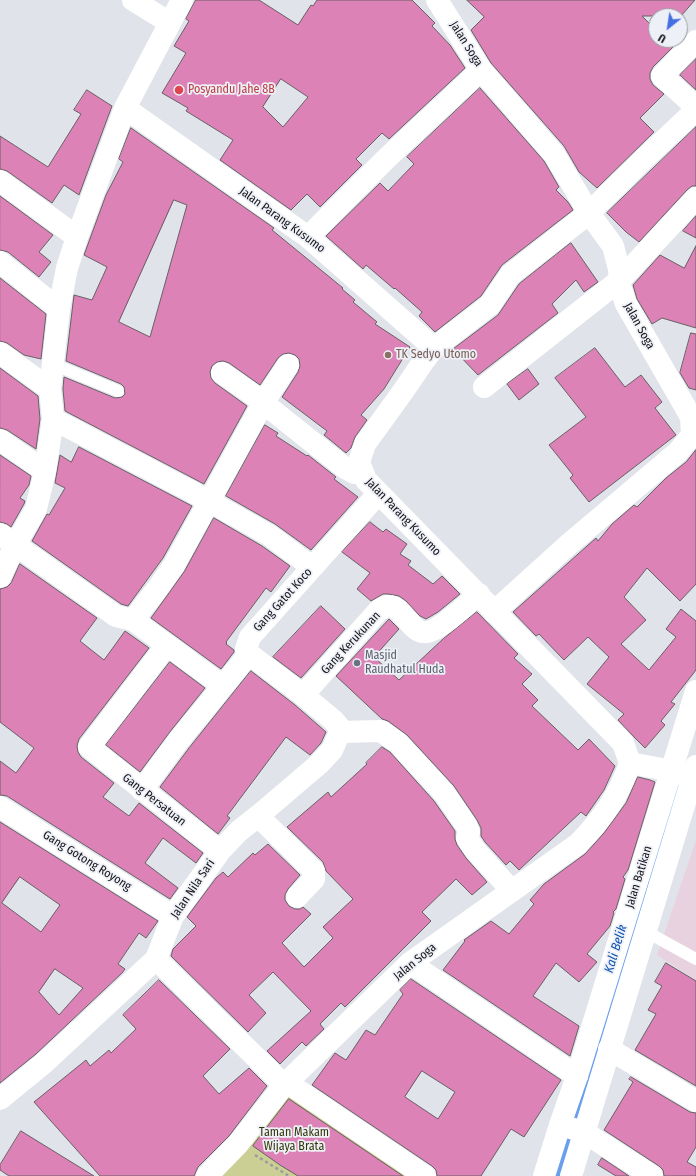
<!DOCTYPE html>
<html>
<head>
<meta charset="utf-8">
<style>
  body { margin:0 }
  #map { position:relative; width:696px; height:1176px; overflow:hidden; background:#e1e3ea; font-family:"Fira Sans Condensed",sans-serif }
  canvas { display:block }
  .north { position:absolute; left:648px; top:8px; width:40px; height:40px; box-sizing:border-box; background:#eef0f7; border:1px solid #96989d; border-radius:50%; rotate:210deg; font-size:11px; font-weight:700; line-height:16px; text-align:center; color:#131316 }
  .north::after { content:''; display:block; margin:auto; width:14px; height:18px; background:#456fe1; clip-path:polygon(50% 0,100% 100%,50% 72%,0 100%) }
</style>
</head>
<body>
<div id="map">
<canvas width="696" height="1176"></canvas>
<div class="north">U</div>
</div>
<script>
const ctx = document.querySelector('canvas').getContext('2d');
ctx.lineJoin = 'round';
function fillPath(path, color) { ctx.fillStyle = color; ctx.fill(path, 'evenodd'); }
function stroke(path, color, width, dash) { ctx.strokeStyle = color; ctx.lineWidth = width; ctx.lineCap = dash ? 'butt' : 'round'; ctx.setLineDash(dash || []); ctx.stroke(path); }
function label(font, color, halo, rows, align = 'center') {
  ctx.font = font + ' "Fira Sans Condensed",sans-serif'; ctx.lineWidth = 3.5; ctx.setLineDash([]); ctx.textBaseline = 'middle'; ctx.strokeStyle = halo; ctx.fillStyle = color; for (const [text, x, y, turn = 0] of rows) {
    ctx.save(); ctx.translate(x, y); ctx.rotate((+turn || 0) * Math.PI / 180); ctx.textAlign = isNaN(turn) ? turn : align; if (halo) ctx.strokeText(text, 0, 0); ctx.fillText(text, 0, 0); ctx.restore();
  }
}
fillPath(new Path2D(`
  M696 840V980L657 955Z`), '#e8d2df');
fillPath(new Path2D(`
  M286 1091 419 1176H217Z`), '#cbcf94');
stroke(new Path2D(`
  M574 1124 680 780
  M557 1176 571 1134`), '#6a9fee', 6);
const building = new Path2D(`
  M196 0H259L298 25 311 5 313 6 317 0H412L435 23 432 26 450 45 465 68 389 139 382 133 356 159 362 165 320 207 307 194 291 210 220 160 233 140 186 111 188 108 162 93 186 53 174 46 189 21 186 19ZM281 79 308 97 283 127 263 107Z
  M467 0H695L681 16H642L656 30V40H666L673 47 653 67 650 73V79L653 85 664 94 640 118 654 132 597 188 579 172 564 146 491 63 471 30 484 17Z
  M696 59V90L680 75Z
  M480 88 544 161 559 187 556 190 568 202 573 210 502 265 481 296 435 332 419 316 422 312 395 288 394 289 366 265 363 269 326 236 380 183 388 191 414 164 407 157Z
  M87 90 112 106 79 195 64 185 52 203 7 171 0 169V136L48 167 81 114 74 110Z
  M696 127V186H692L687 190 639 242 626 232 607 213Z
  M131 128 274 228 272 230 343 288 342 289 355 300 353 302 377 322 375 324 410 347 384 389 361 415 367 420 355 437 351 448 346 453 324 435 327 431 282 397 298 372 300 366 299 359 295 355 289 353 283 354 278 358 260 385 229 363 223 361 217 362 212 366 210 372 211 378 215 383 247 406 204 484 65 411 63 389 64 377 115 398 122 397 125 394 124 387 121 384 66 361 74 295 92 300 107 267 84 255 106 195 123 162 119 159ZM174 200 187 205 150 337 119 322Z
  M0 196 53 235 39 252 51 262 39 277 8 252 0 250Z
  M696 216V238L683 231Z
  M571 243 598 282 584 292 576 280 552 304 558 313 478 375 453 349 498 315 519 284Z
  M696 246V328L662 318 652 324 637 299 633 285 660 255 684 268Z
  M0 278 46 314 41 359 24 355 7 343 0 341Z
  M691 333 696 334V390L689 388 680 373Z
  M595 348 625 387 641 375 662 402 655 408 676 435 589 502 570 478 573 475 549 445 586 417 555 378Z
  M0 368 38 396 40 419 36 449 7 430 0 428Z
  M528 369 539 384 519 400 507 384Z
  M265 425 278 433 276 436 307 456 308 455 336 477 334 479 358 497 311 550 275 524 226 496Z
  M79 447 192 506 163 558 128 606 121 604 32 541 47 514 49 515 65 488 55 483 60 455 71 462Z
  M696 450V584L680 601 647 568 624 597 646 620 621 644 649 670 676 637 666 629 681 609 696 621V670L671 702 675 704 661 721 665 725 645 748 635 738 618 720 624 714 587 684 609 657 588 637 564 660 539 634 536 636 513 612 596 538 598 541 612 524 634 505 637 507 666 478 686 462Z
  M0 455 31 476 29 485 20 498 25 501 24 504 11 527 7 524 0 522Z
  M214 518 262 546 290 566 271 592 266 588 226 642 227 643 226 644 234 650V652L221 669 151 618 184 572Z
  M370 522 383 532 386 529 407 544 400 554 411 561 408 565 433 584 442 576 460 594 438 612 426 619 420 616 406 601 399 596 388 594H383L371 601 357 589 370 573 342 552Z
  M20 564 97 618 80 641 104 660 125 631 149 648 79 739 77 746 78 752 81 757 114 783 103 797 129 816 139 803 203 853 196 863 163 838 145 863 178 888 170 899 7 796 0 795V761L16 773 34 748 0 722V589L7 587 11 583Z
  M321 606 345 629 301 678 273 657Z
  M477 612 518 654 514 658 532 674 522 684 538 700 532 706 578 750 589 739 615 766 604 790 586 816 581 812 519 870 510 861 506 865 485 842 481 836V828L477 820 454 786 407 735 388 721 382 719 336 676 389 619 399 629 374 657 399 680 443 639Z
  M170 662 205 688 169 733 140 772 106 745Z
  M251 671 295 705 326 732 321 743 310 755 286 737 227 816 230 818 218 834 160 787 189 748Z
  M382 747 390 752 434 801 455 831V839L457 845 466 858 487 882 472 895 456 879 422 912 431 921 345 1007 341 1003 320 1024 324 1029 306 1046 302 1042 280 1064 267 1051 311 1011 273 972 249 995 266 1013 248 1032 171 956 173 949 196 926 187 917 216 878 223 872 228 877 253 853 255 855 268 844 300 875 288 889 285 895V900L289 906 295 909H300L303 907 311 914 282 943 304 967 333 938 323 927 353 899 326 871 323 862 287 827 328 792 331 797 367 764 366 763Z
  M638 777 650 780 655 782 628 870 623 877 625 879 616 909 613 912 614 913 610 926 587 954 597 962 579 982 556 963 533 996 579 1026 570 1056 443 970 465 941 464 940 491 921 509 934 534 904 530 900 544 884 585 854 604 833 626 803Z
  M0 822 158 921 146 938 139 933 118 964 125 969 122 973 36 1054 0 1083ZM20 877 60 905 41 932 2 903ZM55 969 83 988 59 1015 39 992Z
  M666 963 696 981V1086L635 1050 656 1014 648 1010 662 986 655 982Z
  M411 979 561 1080 524 1137 511 1129 481 1176H437L436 1170 432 1166 312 1085 335 1053 346 1060 366 1030 375 1035 403 994 400 990ZM422 1071 455 1092 438 1119 405 1097Z
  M159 980 230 1049 203 1076 219 1094 249 1068 267 1086 229 1136 198 1167 194 1176H100L34 1102 86 1060 90 1066 109 1050 111 1053 136 1029 123 1015Z
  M631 1077 690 1112 696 1113V1147L687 1162 696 1167V1176H664L663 1170 659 1166 604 1130 633 1082 629 1079Z
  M289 1099 403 1176H298L280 1165 253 1146Z
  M21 1131 94 1176H9L0 1170V1165Z
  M602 1158 629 1176H616L598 1165Z`);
fillPath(building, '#dd82b7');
stroke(building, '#676063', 1);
stroke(new Path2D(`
  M255 1155 289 1176`), '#9a9ca1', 2.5, [3, 3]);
stroke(new Path2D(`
  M53 364 118 391
  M645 931 696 959`), '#fff', 12);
stroke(new Path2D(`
  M133 0 170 23
  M437 0 481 70 554 154 589 213 613 246 619 269 620 286 626 304 691 417 692 435 678 452 568 545 494 612
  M696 41 662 76 696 107
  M125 108 308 237 434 348 423 362 404 390 365 444 359 462 366 480 623 743 630 763
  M0 181 77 237
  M308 237 387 158 481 70
  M0 262 59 309
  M434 348 490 305 510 275 589 213 646 157 696 110
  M0 353 50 389
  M222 373 252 394 345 468 354 473 362 471
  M484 387 620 280 696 198
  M53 419 200 496 269 535 312 567
  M0 440 45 471
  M0 534 116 616 133 620 223 686
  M0 577 15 545 36 509 45 471 53 419 50 389 59 309 67 268 77 237 125 108 182 0
  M133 620 158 588 174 565 263 403 288 365
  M167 645 89 747 220 851
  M303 695 379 610C381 609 384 607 387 606 403 604 410 635 427 632 439 631 468 603 479 594
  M340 732 339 727 333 720 303 695 249 654 246 649 250 637 378 494
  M340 732 381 731 398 743 444 793 466 825 469 832 467 838 475 850 512 891
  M630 763 672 771 689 777
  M142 790 179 740 249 654
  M0 807 173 916
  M258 816 314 871V879L312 881 297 897
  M156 959 284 1085
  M410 963 577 1076
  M609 1049 696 1101
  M286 1082 425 1176
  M0 1099 44 1063 156 959 173 916 220 851 239 831 258 816 319 764 332 750 340 732
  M560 1125 584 1132 652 1176
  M207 1176 238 1144 284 1085 410 963 578 844C602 819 619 796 630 763`), '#fff', 22);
stroke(new Path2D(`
  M544 1176 560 1125 577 1076 696 691
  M571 1176 696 766`), '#fff', 22);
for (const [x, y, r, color] of [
  [179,90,5,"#e0444e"],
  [388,355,4,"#8d6e63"],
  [357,663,4,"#6b7280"]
]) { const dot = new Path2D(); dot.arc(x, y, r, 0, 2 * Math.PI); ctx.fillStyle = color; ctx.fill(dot); stroke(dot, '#eef0f7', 1.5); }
label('12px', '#131316', '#eef0f7', [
  ["Jalan Soga",466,44,58],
  ["Jalan Parang Kusumo",282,220,36],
  ["Jalan Soga",639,326,61],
  ["Jalan Parang Kusumo",403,517,46],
  ["Gang Gatot Koco",283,600,-48],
  ["Gang Kerukunan",351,643,-47],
  ["Gang Persatuan",154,800,38],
  ["Gang Gotong Royong",87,861,32],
  ["Jalan Batikan",639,877,-73],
  ["Jalan Nila Sari",193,889,-56],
  ["Jalan Soga",415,962,-39]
]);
label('12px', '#be3a42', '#eef0f7', [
  ["Posyandu Jahe 8B",188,90]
], 'left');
label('12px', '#785e54', '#eef0f7', [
  ["TK Sedyo Utomo",396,355]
], 'left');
label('12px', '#5b616d', '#eef0f7', [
  ["Masjid",365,656],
  ["Raudhatul Huda",365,670]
], 'left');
label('12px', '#343608', '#eef0f7', [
  ["Taman Makam",294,1133],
  ["Wijaya Brata",294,1147]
]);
label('italic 13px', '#0d53ae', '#eef0f7', [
  ["Kali Belik",616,949,-73]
]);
</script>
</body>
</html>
